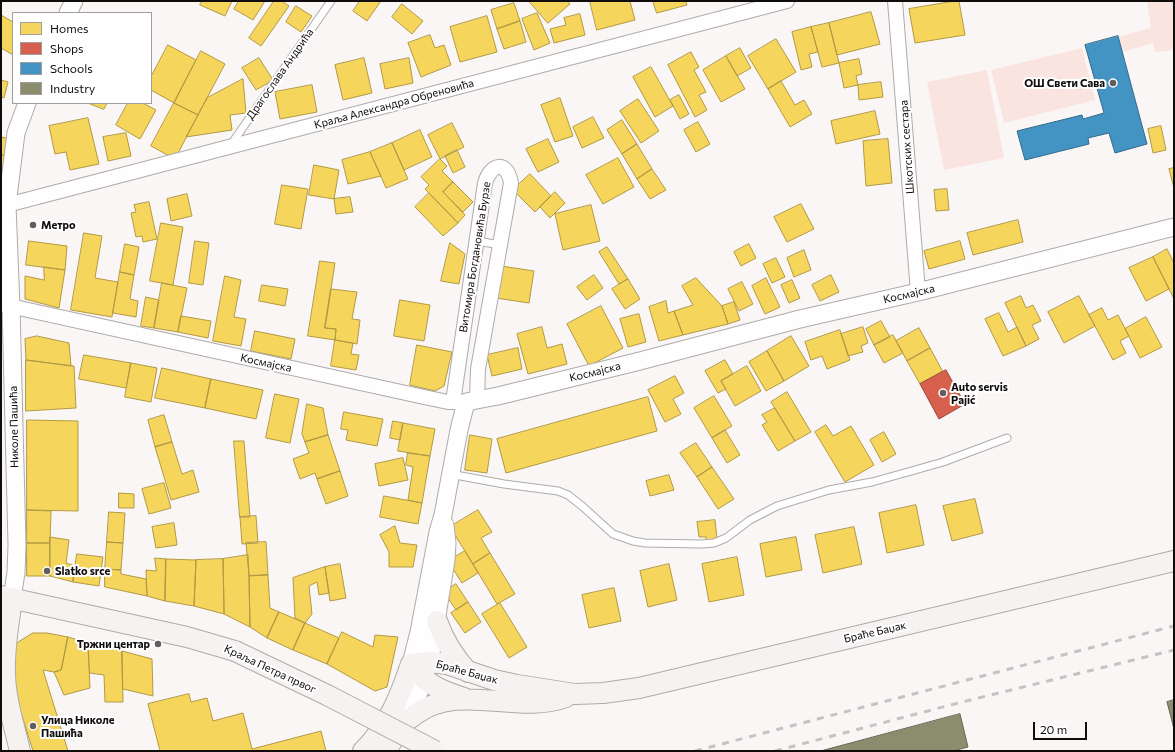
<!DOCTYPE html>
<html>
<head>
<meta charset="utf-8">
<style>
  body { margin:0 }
  #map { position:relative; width:1175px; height:752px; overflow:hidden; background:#fbf6f6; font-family:Commissioner,sans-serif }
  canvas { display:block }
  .frame { position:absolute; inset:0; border:2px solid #0f0c0b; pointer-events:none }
  .legend { position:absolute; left:12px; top:12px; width:140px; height:92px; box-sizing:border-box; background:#fff; border:1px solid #9f9e9d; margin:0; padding:5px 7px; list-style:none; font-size:12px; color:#0f0c0b }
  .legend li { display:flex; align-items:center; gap:8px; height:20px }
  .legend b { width:20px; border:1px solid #9f9e9d }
  .scale { position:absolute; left:1033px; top:722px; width:54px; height:18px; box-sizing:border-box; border:2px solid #0f0c0b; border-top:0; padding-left:5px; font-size:12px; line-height:14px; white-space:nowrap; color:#0f0c0b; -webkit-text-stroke:3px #fff; paint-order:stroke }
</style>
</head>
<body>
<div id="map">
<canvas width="1175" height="752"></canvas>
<div class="frame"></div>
<ul class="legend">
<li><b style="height:11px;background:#f6d55c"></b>Homes</li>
<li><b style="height:11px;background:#d6604d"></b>Shops</li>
<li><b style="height:11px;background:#4393c3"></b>Schools</li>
<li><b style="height:11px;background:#8c8c6e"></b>Industry</li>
</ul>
<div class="scale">20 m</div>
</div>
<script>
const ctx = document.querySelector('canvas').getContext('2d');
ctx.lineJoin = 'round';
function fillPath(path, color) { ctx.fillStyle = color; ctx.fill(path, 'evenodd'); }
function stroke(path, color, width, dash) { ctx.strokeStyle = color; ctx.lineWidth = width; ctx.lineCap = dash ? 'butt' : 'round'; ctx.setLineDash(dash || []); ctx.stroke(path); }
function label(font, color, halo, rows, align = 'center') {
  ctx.font = font + ' Commissioner,sans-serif'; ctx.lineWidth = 4; ctx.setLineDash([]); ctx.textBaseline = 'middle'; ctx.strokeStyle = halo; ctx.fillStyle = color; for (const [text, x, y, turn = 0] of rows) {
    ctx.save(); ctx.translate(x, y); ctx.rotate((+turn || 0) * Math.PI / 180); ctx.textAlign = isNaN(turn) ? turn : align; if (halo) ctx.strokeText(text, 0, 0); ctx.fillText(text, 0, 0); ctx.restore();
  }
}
fillPath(new Path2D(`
  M1147 1H1174V50L1155 52 1153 43 1122 52 1118 37 1151 28Z
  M1082 48 1095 100 1004 123 991 70Z
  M987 70 1004 158 944 170 927 82Z`), '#fae4df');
const homes = new Path2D(`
  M202 1H232L225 16 200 5Z
  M239 1H265L253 20 234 9Z
  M274 1H282L289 6 261 46 249 38Z
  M360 1H381L367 21 353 11Z
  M529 1H568L570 4 548 23Z
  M590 1H630L635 20 597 30Z
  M653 1H686L687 5 657 13Z
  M955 1H959L965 35 915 43 909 9Z
  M514 3 520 21 497 29 491 10Z
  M402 4 423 21 412 34 392 17Z
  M296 6 312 16 301 32 286 22Z
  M871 12 880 44 837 55 829 23Z
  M537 13 550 43 534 50 522 19Z
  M580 14 585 35 554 43 550 29 566 25 564 18Z
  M1 15 13 22V55L1 48Z
  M487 16 497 52 460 62 450 27Z
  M520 21 526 42 504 49 497 29Z
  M829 23 839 63 822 67 811 27Z
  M811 27 818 52 809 54 812 67 801 70 792 32Z
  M430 35 435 48 444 45 451 65 421 77 408 43Z
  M776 39 796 72 768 89 748 56Z
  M168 45 196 60 174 103 151 90V77Z
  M740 48 751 68 737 76 726 56Z
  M201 51 225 64 198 115 174 103Z
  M691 52 699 67 694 70 706 92 699 95 707 110 695 117 668 65Z
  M726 56 745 89 721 102 703 70Z
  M259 58 273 80 256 90 242 68Z
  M364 58 372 93 343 100 335 65Z
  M409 58 413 83 385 89 380 64Z
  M859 59 862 74 856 76 858 85 844 88 839 63Z
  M651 67 673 106 655 117 633 77Z
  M243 79 246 113 230 115 232 130 186 137 207 98Z
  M1 80 8 82 4 98 1 97Z
  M781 81 795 105 804 100 812 114 790 127 768 89Z
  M881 82 883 97 859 100 858 85Z
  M312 85 317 112 280 119 275 92Z
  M679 95 689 114 680 119 670 100Z
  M560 98 573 136 555 142 541 105Z
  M638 99 659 131 641 143 620 111Z
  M88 103H107L104 109Z
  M128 103H143L156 110 140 139 116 125Z
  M174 103 198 115 175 159 151 146Z
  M875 111 880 134 836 144 831 121Z
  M593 117 604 138 582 148 573 127Z
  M88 118 99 164 70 170 66 152 55 154 49 126Z
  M622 120 637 144 622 154 607 130Z
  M698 122 710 144 696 152 684 130Z
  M452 123 464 147 440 159 428 135Z
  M1161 126 1166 150 1153 153 1148 129Z
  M420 130 432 157 404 170 392 143Z
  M126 133 131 156 108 161 103 137Z
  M1 137 11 139 7 156 1 155Z
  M548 139 559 162 538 172 526 149Z
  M888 139 892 183 866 186 863 141Z
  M392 143 408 179 386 188 370 152Z
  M637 144 652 169 637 179 622 154Z
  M457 150 465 167 453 173 445 156Z
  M370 152 381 176 348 184 342 160Z
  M1 155 7 156 3 178H1Z
  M618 158 634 187 603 204 586 175Z
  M440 159 447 166 442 171 453 182 443 192 465 215 458 223 425 189 429 185 421 177Z
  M314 165 339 170 334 199 309 195Z
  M1174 168V188L1169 169Z
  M652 169 666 190 650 199 637 179Z
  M530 174 551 196 535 212 513 190Z
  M453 182 473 202 463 212 443 192Z
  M282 185 308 189 301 229 275 224Z
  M947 189 949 210 936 211 934 190Z
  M555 192 565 203 550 218 540 207Z
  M429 193 458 223 443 236 415 207Z
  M187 194 192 216 171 221 167 199Z
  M350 197 353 212 336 214 334 199Z
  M149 202 157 239 143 242 142 236 136 237 131 213 136 212 134 205Z
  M801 204 814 229 787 242 774 217Z
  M591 205 600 241 563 250 555 214Z
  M1018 220 1023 242 973 255 967 233Z
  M161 223 183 227 173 285 150 281Z
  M84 233 102 236 95 278 118 282 112 317 71 310Z
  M29 241 67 246 65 270 26 265Z
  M195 241 209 243 203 285 189 283Z
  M960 241 965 259 929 269 924 251Z
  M450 243 465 254 459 284 441 281Z
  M125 244 139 247 134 275 120 272Z
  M749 244 756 258 741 266 734 252Z
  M607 247 628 279 619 284 599 252Z
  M1167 249 1174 263V299L1153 257Z
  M804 250 811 270 794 277 787 258Z
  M1153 257 1169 289 1146 301 1129 268Z
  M776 258 785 277 772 283 763 264Z
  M320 261 335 263 325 328 336 329 335 340 308 336Z
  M501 266 534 271 529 303 496 298Z
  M44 267 65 270 59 308 25 299V276L44 280Z
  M120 272 134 275 130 299 138 301 136 317 113 313Z
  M594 275 603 288 587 300 577 287Z
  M831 275 839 292 820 301 812 285Z
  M225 276 241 280 234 317 246 319 241 346 213 341Z
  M696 278 722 306 728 324 683 335 674 311 693 305 682 286Z
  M766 278 780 307 765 314 752 286Z
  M628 279 640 299 625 309 612 289Z
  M792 280 800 298 789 303 781 285Z
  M742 282 753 304 739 311 728 289Z
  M162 283 187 288 178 332 154 328Z
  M262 285 288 289 285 306 259 301Z
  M331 289 357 292 352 319 360 320 357 344 335 340 336 329 325 328Z
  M1021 296 1026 308 1033 305 1041 321 1032 325 1039 339 1026 346 1005 303Z
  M1079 296 1095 326 1064 343 1048 312Z
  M146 297 159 300 154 328 141 326Z
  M400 300 430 305 424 341 394 336Z
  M666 301 668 313 674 311 683 335 659 341 649 307Z
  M734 302 740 320 728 324 722 306Z
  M601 306 623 348 589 366 567 324Z
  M1102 308 1108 320 1118 315 1129 336 1120 341 1126 353 1113 360 1089 315Z
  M999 313 1008 332 1017 327 1026 346 1003 356 985 319Z
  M639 314 646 342 628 347 620 319Z
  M181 316 211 321 208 338 178 332Z
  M1146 317 1162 347 1140 358 1125 329Z
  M881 321 890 337 874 345 866 329Z
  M542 327 547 348 562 344 567 364 528 374 517 334Z
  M863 327 868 343 861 346 863 352 848 356 841 334Z
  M919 328 930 348 907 361 896 341Z
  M840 330 850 360 827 369 822 356 811 360 805 342Z
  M255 331 295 339 291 359 251 351Z
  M893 335 903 353 884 363 874 345Z
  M37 336 69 343 71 366 26 360 25 339Z
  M791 336 809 366 784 381 767 351Z
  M335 340 353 343 351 354 359 355 356 370 331 366Z
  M417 345 452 352 444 386 435 391 410 385Z
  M518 348 522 369 492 376 487 355Z
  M930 348 943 372 920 384 907 361Z
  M767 351 784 381 766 391 749 362Z
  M84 355 131 363 126 388 79 379Z
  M26 360 74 366 76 408 26 411Z
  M725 360 733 374 721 381 726 389 718 393 705 371Z
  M131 363 157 368 151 402 125 397Z
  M747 366 761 391 735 406 721 381Z
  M162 368 211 379 205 408 155 398Z
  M675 376 684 393 673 399 681 414 665 422 648 390Z
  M211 379 263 390 256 419 205 408Z
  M787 392 811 432 795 441 771 402Z
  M275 394 299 399 290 443 266 438Z
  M714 396 732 426 712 438 694 408Z
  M648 397 657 431 506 473 497 439Z
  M307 404 323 408 328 435 305 442 302 434Z
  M775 408 795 441 778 451 762 425 767 422 762 415Z
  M344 412 383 419 377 446 346 440 348 430 341 429Z
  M164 415 172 442 155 447 148 420Z
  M27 420 78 421V511L27 510Z
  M393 421 403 423 400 440 390 438Z
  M403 423 435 429 430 456 398 451Z
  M826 425 833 436 851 426 874 465 845 482 815 432Z
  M725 430 740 455 727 463 712 438Z
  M884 432 896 454 882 462 870 440Z
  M328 435 340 471 317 479 315 473 300 479 293 459 309 453 305 442Z
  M470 435 492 439 487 473 465 470Z
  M234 441H244L250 517H240Z
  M172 442 182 474 193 470 199 492 171 500 155 447Z
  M696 443 712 467 697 477 680 453Z
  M408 453 430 456 422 503 408 500 413 467 406 465Z
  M403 458 408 480 379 486 375 464Z
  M712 467 734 499 718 509 697 477Z
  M340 471 348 496 326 504 317 479Z
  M669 475 674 490 650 496 646 481Z
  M164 483 171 508 149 514 142 489Z
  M119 493 134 494V508H119Z
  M384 496 422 503 418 524 380 517Z
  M975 499 983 533 952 541 943 506Z
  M916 505 924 545 887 553 879 513Z
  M27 510 51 511 50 543H27Z
  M478 510 492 532 481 538 490 553 473 564 450 527Z
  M109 512 125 513 123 543 107 542Z
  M256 516 258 543 242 544 240 517Z
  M715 520 717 539 706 540V537H699L697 522Z
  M174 523 177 545 156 548 152 527Z
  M395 526 400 543 417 545 413 567H389V552L380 535Z
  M854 527 862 564 823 573 815 535Z
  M50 537 69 540 66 563 75 566 73 582 50 576Z
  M796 537 802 570 766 577 760 544Z
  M107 542 123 543 121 570 105 569Z
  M266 542 268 575 249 576 246 543Z
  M27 543H50V576H27Z
  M465 551 478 573 462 583 448 561Z
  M490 553 515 594 497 604 473 564Z
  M77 554 103 557 99 586 73 582Z
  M248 555 249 576 250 627 224 614V605L223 559Z
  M737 557 744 595 709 602 702 564Z
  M155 558 166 559 165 601 147 596 146 570 156 571Z
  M166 559 196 560 194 606 165 601Z
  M223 559 224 614 194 606 196 560Z
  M340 564 346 598 330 601 325 567Z
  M669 564 677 600 648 607 640 571Z
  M325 567 329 593 319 595 317 582 309 586 312 614 305 623 295 618 293 578Z
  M105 569 121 570V574L146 579 147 596 105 587Z
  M268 575 270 608 279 612 267 638 250 627 249 576Z
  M456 584 468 602 456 610 444 592Z
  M614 588 621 621 589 628 582 595Z
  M468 602 481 622 465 633 451 613Z
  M500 603 527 647 509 658 482 614Z
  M279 612 305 623 293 650 267 638Z
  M305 623 339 638 327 664 293 650Z
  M342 632 373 647 375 635 398 637 387 687 375 691 327 664Z
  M33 633H47L68 637 61 670 54 672 43 670 68 751H33L10 677V660L17 643Z
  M68 637 88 643 90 688 64 695 54 672 61 670Z
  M88 643 122 651 123 702H105L104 675 90 673Z
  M122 651 152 659 153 696 123 689Z
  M189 694 191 702 207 698 213 721 243 713 252 749 321 731 326 751H160L148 704Z`);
fillPath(homes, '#f6d55c');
stroke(homes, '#b19944', 1);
const shops = new Path2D(`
  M946 370 965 404 939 419 920 384Z`);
fillPath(shops, '#d6604d');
stroke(shops, '#9a4739', 1);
const schools = new Path2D(`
  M1118 36 1147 144 1115 153 1109 133 1088 138 1089 144 1025 160 1017 131 1082 115 1083 119 1104 113 1085 45Z`);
fillPath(schools, '#4393c3');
stroke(schools, '#336a8c', 1);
const industry = new Path2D(`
  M1174 700V729L1167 702Z
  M960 714 968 747 953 751H821Z`);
fillPath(industry, '#8c8c6e');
stroke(industry, '#666650', 1);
const service = new Path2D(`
  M230 146 331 1
  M477 241 500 245
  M450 474 504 484 558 491 568 495 582 506 613 534 633 541 645 543 702 544 714 543 726 538 750 520 777 506 829 490 872 482 908 472 943 462 1007 438`);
const minor = new Path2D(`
  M895 1 918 292
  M7 205 787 1
  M1 304 424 397 448 402H462
  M453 402 485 183C491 163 507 160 511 183L478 369 477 400`);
const tertiary = new Path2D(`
  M68 13 74 1
  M12 598 16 573 17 545 11 307 7 205 16 133 27 103
  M411 664 419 632 438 532 443 515 459 430 466 402 498 396 636 362 800 319 918 292 1174 227
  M404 723 418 695 430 659 446 560 447 543 445 525`);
const secondary = new Path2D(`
  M1 596 187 637 235 651
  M12 598C9 623 4 647 5 672 5 698 14 725 20 751
  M437 621C444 641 453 656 468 672
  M411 664 429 662 447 664 494 680 517 685 575 694 603 693 639 688 1174 561
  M411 664C424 684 442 691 464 698
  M363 751C388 726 400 697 411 664
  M385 751C389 745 393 740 397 734 400 730 401 726 404 723 407 720 412 717 416 714 460 682 517 715 566 697`);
stroke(service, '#afabab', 9);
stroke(minor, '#afabab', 16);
stroke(tertiary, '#afabab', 19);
stroke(secondary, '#afabab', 22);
stroke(service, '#fefefe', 7);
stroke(minor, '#fefefe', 14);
stroke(tertiary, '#fefefe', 17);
stroke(secondary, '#f5f2f1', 20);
stroke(new Path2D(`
  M695 751 1174 626
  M775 751 962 702 1174 650`), '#c5c3c3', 3, [7, 7]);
const secondaryBridge = new Path2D(`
  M235 651 327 695 435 751`);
stroke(secondaryBridge, '#afabab', 22, []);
stroke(secondaryBridge, '#f5f2f1', 20);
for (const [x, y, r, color] of [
  [1113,83,4,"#625e5d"],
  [33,225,4,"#625e5d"],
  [943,393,4,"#625e5d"],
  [47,571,4,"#625e5d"],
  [158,644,4,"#625e5d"],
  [33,726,4,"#625e5d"]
]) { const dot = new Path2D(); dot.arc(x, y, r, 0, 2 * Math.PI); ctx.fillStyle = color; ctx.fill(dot); stroke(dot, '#fff', 1.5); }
label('11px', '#0f0c0b', '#fff', [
  ["Драгослава Андрића",280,74,-55],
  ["Краља Александра Обреновића",394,104,-15],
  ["Шкотских сестара",907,147,-94],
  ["Витомира Богдановића Бурзе",475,257,-81],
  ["Космајска",909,294,-13],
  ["Космајска",266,363,12],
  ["Космајска",595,372,-14],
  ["Николе Пашића",14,427,-91],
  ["Браће Баџак",875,632,-13],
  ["Краља Петра првог",270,669,25],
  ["Браће Баџак",467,672,15]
]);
label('bold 11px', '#0f0c0b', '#fff', [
  ["ОШ Свети Сава",1105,83,"right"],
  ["Метро",41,225],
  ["Auto servis",951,387],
  ["Pajić",951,400],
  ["Slatko srce",55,571],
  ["Тржни центар",150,644,"right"],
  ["Улица Николе",41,720],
  ["Пашића",41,733]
], 'left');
</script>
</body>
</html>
